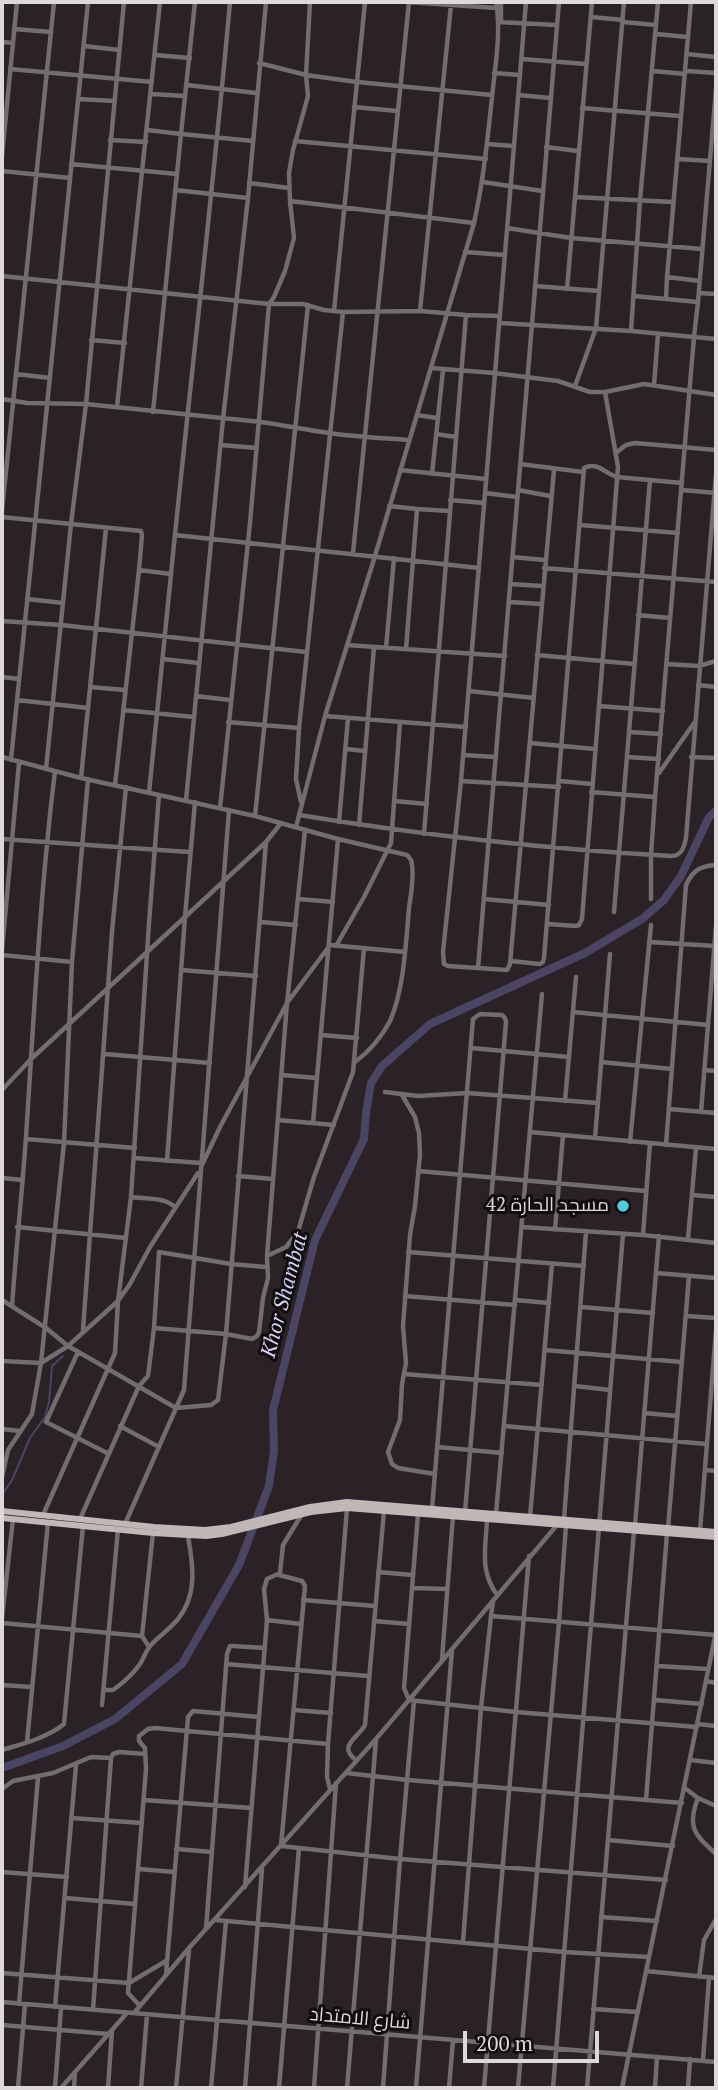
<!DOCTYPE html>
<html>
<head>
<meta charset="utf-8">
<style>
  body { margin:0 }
  #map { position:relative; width:718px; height:2090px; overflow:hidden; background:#2a2226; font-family:"PT Serif",serif }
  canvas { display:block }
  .frame { position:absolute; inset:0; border:4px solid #ded8db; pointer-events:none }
  .scale { position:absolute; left:463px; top:2031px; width:136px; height:32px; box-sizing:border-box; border:4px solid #ded8db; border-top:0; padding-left:9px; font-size:21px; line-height:24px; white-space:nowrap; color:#ded8db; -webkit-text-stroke:5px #100d0e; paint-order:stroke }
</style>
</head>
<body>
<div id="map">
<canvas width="718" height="2090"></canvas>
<div class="frame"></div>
<div class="scale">200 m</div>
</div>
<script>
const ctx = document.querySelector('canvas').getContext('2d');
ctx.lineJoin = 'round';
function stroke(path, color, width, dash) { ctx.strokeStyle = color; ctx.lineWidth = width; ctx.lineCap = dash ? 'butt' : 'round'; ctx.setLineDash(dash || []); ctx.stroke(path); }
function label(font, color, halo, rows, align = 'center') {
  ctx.font = font + ' "PT Serif",Cairo,serif'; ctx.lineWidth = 6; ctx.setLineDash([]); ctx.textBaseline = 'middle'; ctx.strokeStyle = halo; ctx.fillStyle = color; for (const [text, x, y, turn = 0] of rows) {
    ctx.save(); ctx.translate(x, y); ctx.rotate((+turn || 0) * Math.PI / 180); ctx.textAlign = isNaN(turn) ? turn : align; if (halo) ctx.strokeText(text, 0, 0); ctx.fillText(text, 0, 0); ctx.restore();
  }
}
stroke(new Path2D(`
  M2 1495 12 1480 30 1438 45 1417 49 1402 52 1366 63 1356`), '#4b4564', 2);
stroke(new Path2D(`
  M2 1768 63 1746 115 1719 182 1664 239 1565 269 1486 274 1451 273 1410 315 1240 364 1139 366 1113 371 1083 382 1066 430 1024 585 953 642 919 664 900 681 876 709 817 716 811`), '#4b4564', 8);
stroke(new Path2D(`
  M230 2C213 193 190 383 171 574L139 570 142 535 141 531 71 524 86 404C144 410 203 416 261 422 284 425 306 430 329 433 356 437 383 438 409 440
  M406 2 497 8
  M526 2 461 781 443 952 444 964 448 966 507 970 510 964 554 470
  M591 17 623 20
  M498 22 557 25
  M501 22V2
  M623 22 656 25
  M14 29 51 32
  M656 34 688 37
  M2 42 13 43
  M84 46 119 50
  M687 54 716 57
  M155 55 190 58
  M522 59 586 64
  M259 63 306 75 357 82 492 95
  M10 69 152 82
  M653 71 685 74
  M686 71 716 73
  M494 73 520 75
  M187 85 256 93
  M151 94 185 96
  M519 95 550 98
  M78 99 114 101
  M354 107 397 111
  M582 108 680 116
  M147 130 181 134 195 2
  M110 140 146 142
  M295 141 486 159
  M487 144 514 146
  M546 147 578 151
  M2 156 17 2
  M677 159 710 161
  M71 164 177 174
  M2 171 70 178
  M483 182 542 191
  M249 183 289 188
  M175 190 248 198
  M575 197 673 202
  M290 201 474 223
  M507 228 571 238 702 249
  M465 252 505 255
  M2 276 269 304H303L324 310 343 312 420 311 466 315
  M667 277 691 2
  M700 281 667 277 666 299 698 302 694 337 716 339
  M535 286 599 291
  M567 289 592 2
  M699 293 716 294
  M634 296 666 299
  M698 302 716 89
  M334 311 365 2
  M420 311 451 5
  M500 323 631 331 694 337 655 797 651 855V899
  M631 331 640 200 658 2
  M91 340 125 343
  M431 368 494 373 558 381 590 392H605L644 384 716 395
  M16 374 50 378
  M654 385 658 334
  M575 386 596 328 624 2
  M2 399 27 403 86 404 124 2
  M117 407 160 2
  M153 412 181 134 253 141
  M417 415 437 418
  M436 434 456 437
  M221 445 257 448
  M617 452 626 445 635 443 716 450
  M520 464 583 472
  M400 470 486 479
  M432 474 443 370
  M518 490 550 496
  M682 490 716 493
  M485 493 517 497
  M450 500 484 503
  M389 506 417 509 406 649
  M417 509 449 511
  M2 511 54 2
  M2 517 71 524 46 769
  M580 525 678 533
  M175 535 479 568
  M353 553 409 2
  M512 557 545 560
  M544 568 716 582
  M510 584 542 586
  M27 599 63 603
  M509 602 541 604
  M638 615 670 618
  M2 621 61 625 306 652
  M347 645 505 656
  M386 648 394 558
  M537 655 634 664
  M163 659 199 663
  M667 664 699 666 716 661
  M2 677 19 679
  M698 685 716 687
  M90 687 125 690
  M469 691 534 698
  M196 696 230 700
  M17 700 88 708
  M599 706 663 711
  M123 710 194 717
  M325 716 466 727
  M228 722 299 728
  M629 732 661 734
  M530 743 595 749
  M346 749 365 751
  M463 755 496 757
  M2 757 81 778 255 816 338 839 407 855C411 860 411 858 412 865 414 879 411 894 409 908 406 942 404 990 390 1021 381 1038 370 1051 355 1062
  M627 757 659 759
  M691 757 716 758
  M11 760 88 2
  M659 773 694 723
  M81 778 106 528
  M461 781 559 787
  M560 781 592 784
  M115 785 139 570
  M591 792 655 797
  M149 793 171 574
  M186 800 223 419 248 198 266 2
  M394 801 427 804
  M301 802 296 779 299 728 343 312
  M220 808 250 523 269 304 274 297 285 271 294 238 290 201 289 173 293 150 308 96 306 75 310 2
  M299 815C422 835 546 849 671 856 682 856 684 847 686 838L716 474
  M255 816 308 305
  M339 822 348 718
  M359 825 374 647
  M296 827 325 716 375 556 474 223C484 178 488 134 493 88 496 61 501 30 496 2
  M424 834 466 315 500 316
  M2 839 189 852
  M299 899 333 902
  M484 899 549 905
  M614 912 650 480
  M260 922 296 925
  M548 924 576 926 579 925 582 919 618 467 605 392
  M649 942 716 946
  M336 946 364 897 391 843 400 722
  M2 950 19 763
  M2 955 72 962
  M511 961 540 964 543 962 544 958 584 468C598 461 605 474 617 477L682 483
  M478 968 559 2
  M181 970 256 976
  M573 1012 708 1025
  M321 1035 357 1038
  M471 1048 569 1057
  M105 1054 210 1063
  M601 1062 672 1069
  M704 1070 716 1071
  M282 1075 317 1078
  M2 1090 30 1060 185 917 195 802
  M385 1092 418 1096 467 1093 598 1103
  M402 1095 415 1117 419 1133 420 1155 415 1206 410 1235 403 1326 406 1363 402 1384 400 1420 388 1452 392 1464 398 1468 435 1474
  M565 1101 576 977
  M669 1109 716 1113
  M701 1112 716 926
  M278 1120 334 1125
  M313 1123 338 839
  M530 1132 716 1149
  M595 1138 610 954
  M26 1139 135 1148
  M630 1142 651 925
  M666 1145 686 885C693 870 700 866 716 865
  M134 1158 201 1163
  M167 1161 185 917 266 842 281 823
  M202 1165 220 1127 287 1003 330 945 405 952
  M418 1171 646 1191
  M238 1176 273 1179
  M2 1178 22 1180
  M692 1195 716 1197
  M131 1197C146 1199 164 1197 175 1207
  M17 1227 126 1238
  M522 1227 643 1235 716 1243
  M555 1230 563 1135
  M643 1235 650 1143
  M688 1239 696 1148
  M408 1252 584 1266
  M267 1256 286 1247 294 1237 299 1228 314 1177 353 1072 364 948
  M656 1273 716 1278
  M405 1296 515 1305
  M2 1300 46 1328 68 1346 176 1408 211 1405 218 1400 226 1334 266 842
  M515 1300 549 1303
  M12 1306C16 1250 22 1193 26 1137 34 1015 40 893 55 771
  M581 1307 653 1313
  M686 1316 716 1318
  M154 1328 226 1334 252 1339 257 1336 259 1332 263 1298 268 1278 267 1256 287 1003 305 830
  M83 1330 112 932 126 787
  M545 1350 681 1362
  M78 1352 46 1422 109 1454
  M2 1361 41 1363 64 1143 72 962 88 779
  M404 1374 542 1385
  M575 1386 610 1390
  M644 1413 677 1416
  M120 1426 159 1447
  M504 1426 706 1444
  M2 1429 20 1431
  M438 1447 502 1453
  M705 1470 716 1471
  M2 1477 8 1450 32 1414 41 1363 68 1346 118 1301 130 1284 150 1247 198 1173
  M432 1509 473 1019 480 1014 502 1015 505 1018 506 1022 465 1512
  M418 1514 404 1688 409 1700 516 1712 697 1727
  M496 1514 542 994
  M43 1515 115 1353 118 1301 131 1197 149 923 159 795
  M530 1517 552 1264
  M80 1519 139 1386 148 1376 154 1328 159 1252 231 1264 266 1267
  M487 1519C486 1547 479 1570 497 1595
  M564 1519 586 1232
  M125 1524 184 1390 229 810
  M635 1525 659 1236
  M668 1528 689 1276
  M700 1531 716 1330
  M378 1572 413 1575
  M279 1575 302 1581 305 1586 281 1846 400 1859 666 1880
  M412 1588 447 1589
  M303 1600 375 1606
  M493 1601 491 1616 716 1635
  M2 1618 13 1519
  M267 1620 301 1624
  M374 1621 409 1624
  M2 1623 142 1636
  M149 1647 142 1636 153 1533
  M442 1659 453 1516
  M226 1664 368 1676
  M658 1666 708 1669
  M706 1681 716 1683
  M2 1685 32 1687
  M104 1690H113C123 1683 133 1674 140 1664 144 1658 146 1650 151 1645 159 1636 170 1629 178 1619 198 1594 193 1565 188 1536
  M655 1700 702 1704
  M102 1705 118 1529
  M294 1710 331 1713
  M698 1724 716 1726
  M27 1742 48 1522
  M2 1750C22 1744 47 1738 64 1724L83 1526
  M356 1760C337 1746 358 1738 365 1725L384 1511
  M690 1760 716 1763
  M346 1773 408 1780 682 1803
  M2 1789 13 1781 53 1773 91 1757 111 1758 113 1754 119 1752 145 1754
  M330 1789 327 1777 328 1744 347 1508
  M686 1789 698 1798 716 1806
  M698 1798C686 1829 696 1835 716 1854
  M144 1800 251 1808
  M646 1800 667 1533
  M71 1818 142 1823
  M608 1840 673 1846
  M176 1849 212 1852
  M139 1869 174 1872
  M2 1872 67 1877
  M245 1887 267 1620 264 1589 267 1579 280 1573 283 1545 302 1514
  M65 1898 135 1904
  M601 1917 657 1921
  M216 1920 564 1952 649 1957
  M206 1929 227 1654 230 1646H233L265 1648
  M463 1942 481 1708 491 1616
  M646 1971 716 1978
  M2 1973 129 1983 166 1961
  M166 1974 188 1717 193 1711 259 1717
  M699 1977 704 1940 716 1919
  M2 2002 716 2062
  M19 2004 38 1777
  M140 2006 128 1993 146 1769 145 1748 139 1741V1736L148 1729 155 1728 328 1744
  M55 2007 76 1765
  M593 2009 638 2012
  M93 2010 111 1758
  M134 2013 189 1948 376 1739 557 1525
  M2 2025 108 2034
  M703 2060 709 1978
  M18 2088 25 2004
  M55 2088 61 2008
  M61 2088 126 2014
  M74 2088 75 2072
  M108 2088 112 2030
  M141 2088 147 2015
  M176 2088 189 1950
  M211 2088 226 1921
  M245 2088 262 1869
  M279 2088 299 1848
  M314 2088 336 1783
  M347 2088 376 1740
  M383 2088 400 1859 414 1701
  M416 2088 452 1650
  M449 2088 453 2040
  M484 2088 529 1556
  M518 2088 559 1622 566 1525
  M553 2088 623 1234
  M587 2088 634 1531
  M622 2088 716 1632
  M655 2088 657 2057
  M688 2088 690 2059`), '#726d6e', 4.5);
stroke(new Path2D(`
  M2 1511 154 1527 205 1530 231 1527 310 1507 347 1502 716 1532
  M2 1518 153 1533 206 1536 222 1534 311 1512 347 1508 716 1537`), '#c1b7b7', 6);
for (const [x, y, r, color] of [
  [623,1206,7,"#53cadc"]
]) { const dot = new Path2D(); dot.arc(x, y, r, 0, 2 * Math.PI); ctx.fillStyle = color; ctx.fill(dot); stroke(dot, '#100d0e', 2.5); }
label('19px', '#ded8db', '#100d0e', [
  ["مسجد الحارة 42",609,1206]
], 'right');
label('19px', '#ded8db', '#100d0e', [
  ["شارع الامتداد",360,2019,5]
]);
label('italic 21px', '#d9d4f7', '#100d0e', [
  ["Khor Shambat",285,1295,-75]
]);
</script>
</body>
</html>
